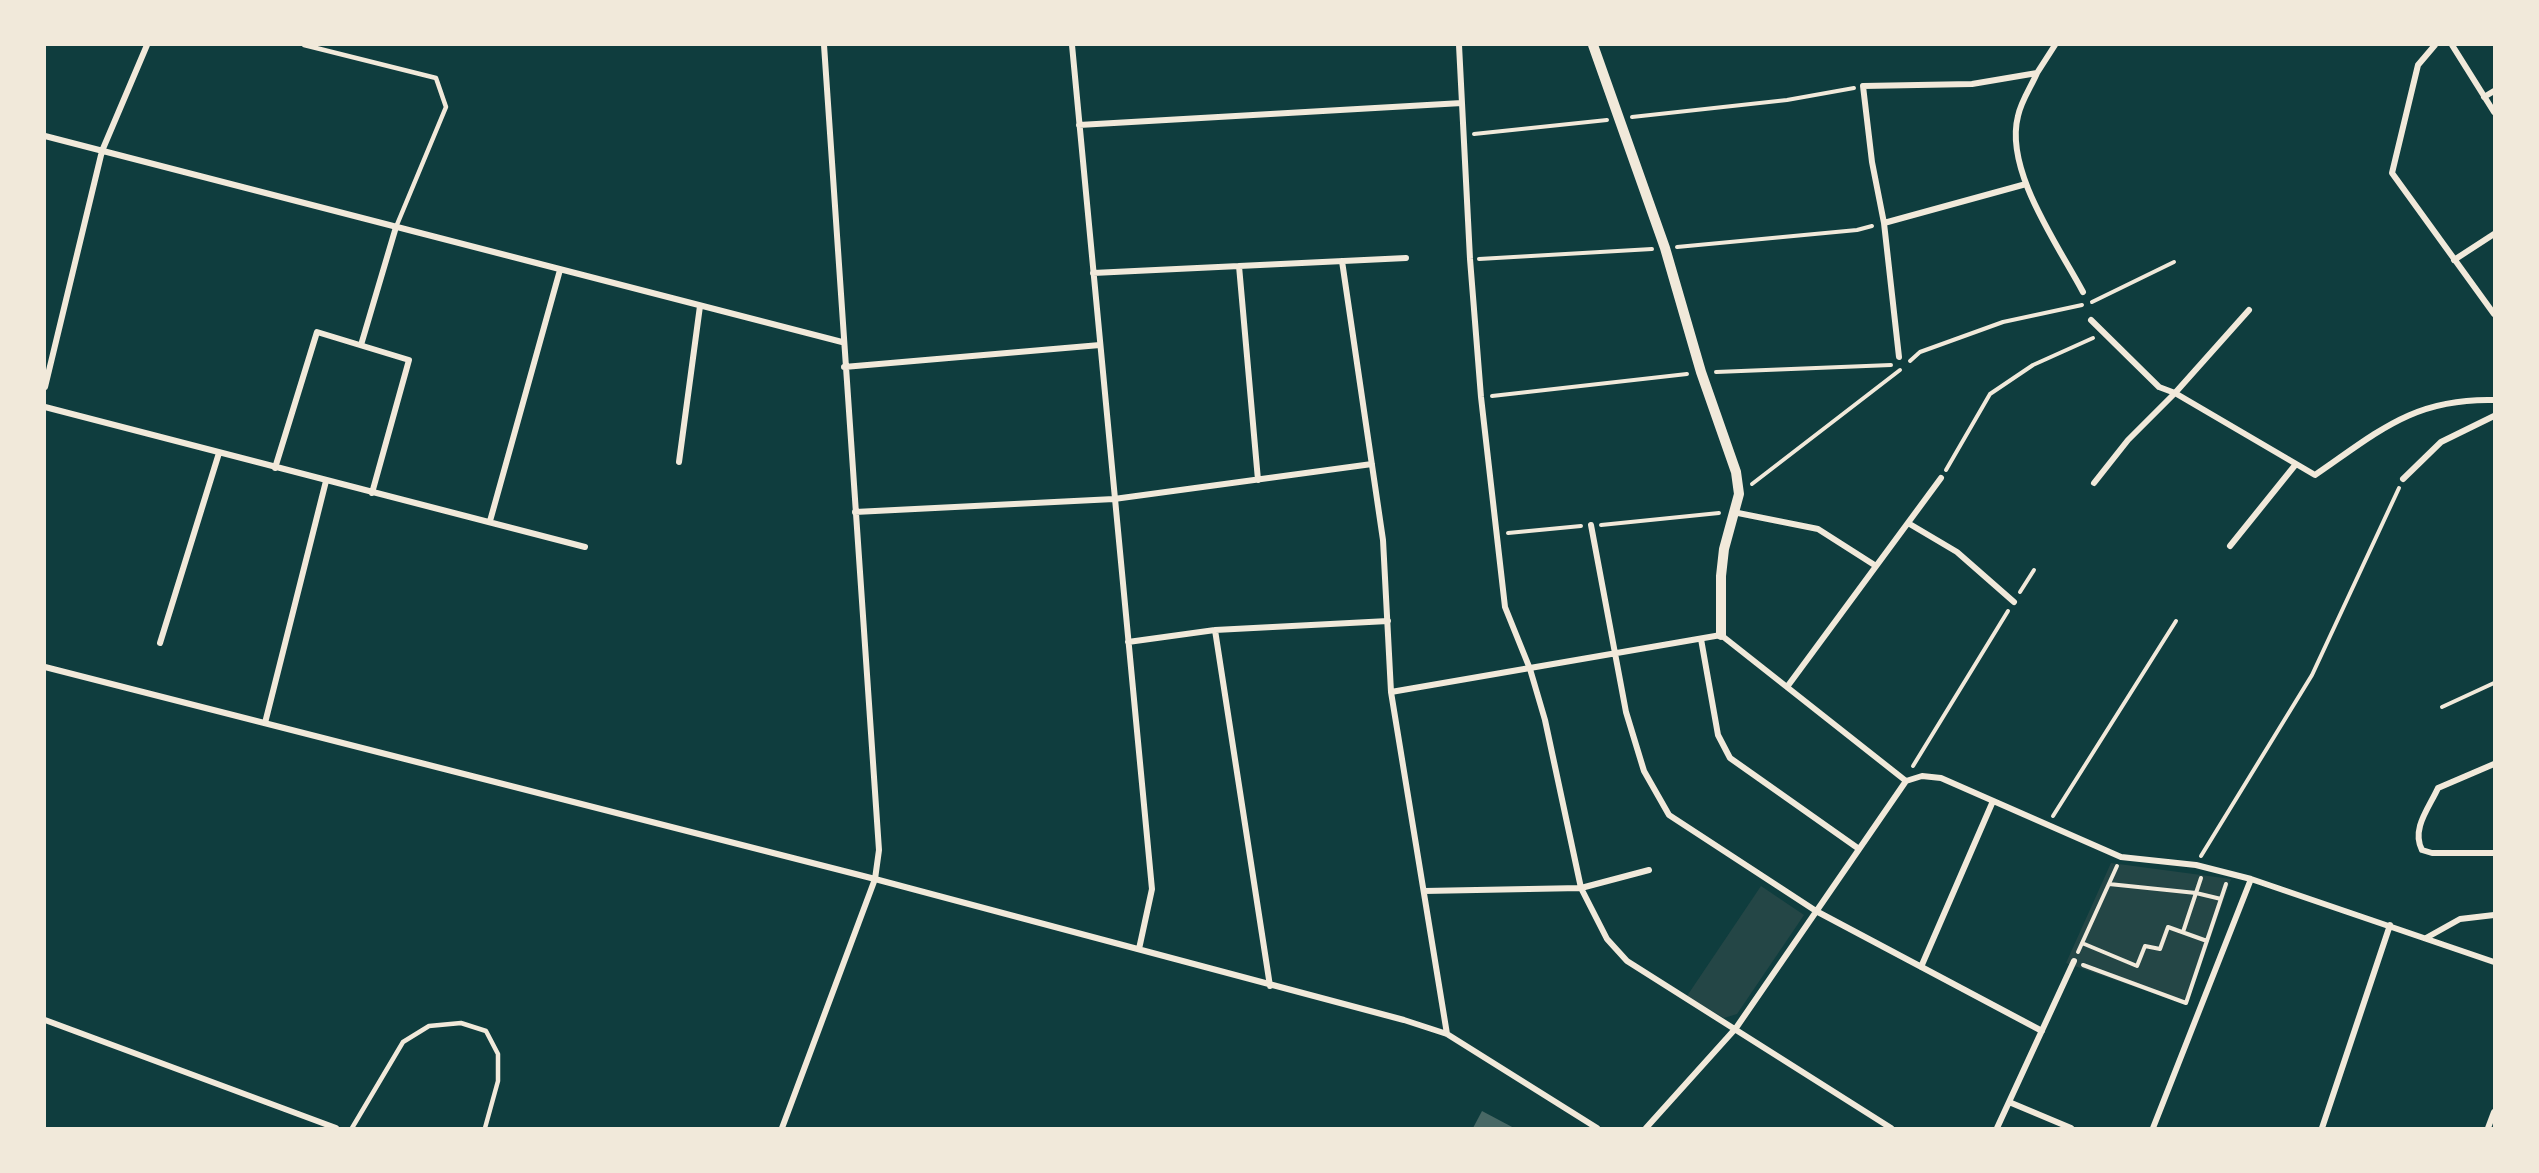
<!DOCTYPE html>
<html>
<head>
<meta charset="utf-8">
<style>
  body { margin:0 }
  #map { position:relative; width:2539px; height:1173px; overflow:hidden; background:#0f3d3e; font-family:Rubik,sans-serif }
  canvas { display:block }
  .frame { position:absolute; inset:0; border:46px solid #f1e9da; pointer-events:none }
</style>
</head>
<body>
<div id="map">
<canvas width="2539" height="1173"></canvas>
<div class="frame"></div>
</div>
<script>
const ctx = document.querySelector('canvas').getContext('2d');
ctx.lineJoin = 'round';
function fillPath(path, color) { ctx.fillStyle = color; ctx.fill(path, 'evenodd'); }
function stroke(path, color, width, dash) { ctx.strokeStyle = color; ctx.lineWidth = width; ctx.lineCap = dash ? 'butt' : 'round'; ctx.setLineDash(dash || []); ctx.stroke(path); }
fillPath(new Path2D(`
  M2111 863 2231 879 2187 1005 2066 963Z
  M1761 886 1804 915 1737 1014 1724 1018 1687 996Z`), '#244646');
fillPath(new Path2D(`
  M1482 1111 1514 1128H1473Z`), '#486865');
stroke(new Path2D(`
  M1632 117 1787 100 1854 88
  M1474 134 1607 120
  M1677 247 1857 230 1872 226
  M1479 259 1652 249
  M2092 302 2174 262
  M1910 361 1920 352 2003 322 2082 305
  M1716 372 1891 365
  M1492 396 1687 374
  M1946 470 1990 394 2033 365 2093 338
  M1752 484 1900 370
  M1601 525 1719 513
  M1508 533 1581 526
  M2020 592 2034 570
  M2442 707 2494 683
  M1913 766 2008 611
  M2053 816 2176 621
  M2201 856 2312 675 2399 488
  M2109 884 2196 893 2221 899
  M2183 932 2201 878
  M2082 943 2137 966 2145 946 2160 949 2168 927 2207 941
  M2078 952 2117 866
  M2083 965 2186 1003 2226 884`), '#f1e9da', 4);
stroke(new Path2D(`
  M304 45 436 78 446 107 396 227
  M352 1128 403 1042 429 1026 461 1023 486 1031 498 1054V1081L485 1128`), '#f1e9da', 4.5);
stroke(new Path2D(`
  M1072 45 1152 889 1139 949
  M1459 45 1470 259 1481 397 1505 607 1530 669 1545 720 1581 888 1607 939 1627 961 1891 1128
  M2435 45 2418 65 2392 173 2494 314
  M2452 45 2494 112
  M2037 73C2031 87 2021 101 2018 116 2004 170 2058 245 2083 292
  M2484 97 2494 91
  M1079 125 1462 103
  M45 136 842 342
  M1884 223 2026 184
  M2454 260 2494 234
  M1342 261 1383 540 1391 692 1447 1034
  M1239 266 1258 480
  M1093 273 1406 258
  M2091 320 2159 387 2175 393 2315 475C2378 432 2413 398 2494 400
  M361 345 396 227
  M1899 357 1884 223 1872 162 1863 86 1972 84 2037 73 2055 45
  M844 367 1100 345
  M45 387 102 151 147 45
  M45 407 585 547
  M679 462 700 306
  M275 468 317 332 409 360 372 493
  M2403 479 2441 442 2494 416
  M2094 483 2128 440 2175 393 2249 310
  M855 512 1114 499 1372 464
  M1733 512 1818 529 1876 566
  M490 521 560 270
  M1908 523 1957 552 2014 602
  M1591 525 1626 712 1644 771 1669 815 1816 911 2042 1031
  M2230 546 2296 464
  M1215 630 1270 986
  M1701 639 1718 735 1730 758 1859 849
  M1128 642 1215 630 1388 621
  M160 643 219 453
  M45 667 875 879 1404 1020 1447 1034 1597 1128
  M1787 687 1941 478
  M1391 692 1721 635 1906 781 1922 776 1941 778 2121 857 2196 865 2251 879 2494 962
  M265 723 326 481
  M2494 764 2438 788C2429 808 2411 829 2422 850L2432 853H2494
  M1424 891 1581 888 1649 870
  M2426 938 2460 919 2494 915
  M1921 967 1993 801
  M45 1020 336 1128
  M2009 1102 2071 1128
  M782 1128 875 879 879 850 824 45
  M1646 1128 1736 1028 1906 781
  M1997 1128 2074 961
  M2153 1128 2251 879
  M2322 1128 2390 925
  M2488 1128 2494 1112`), '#f1e9da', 6);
stroke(new Path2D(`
  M1593 45 1665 248 1701 372 1736 472 1739 494 1724 549 1721 576V635`), '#f1e9da', 10);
</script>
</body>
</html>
